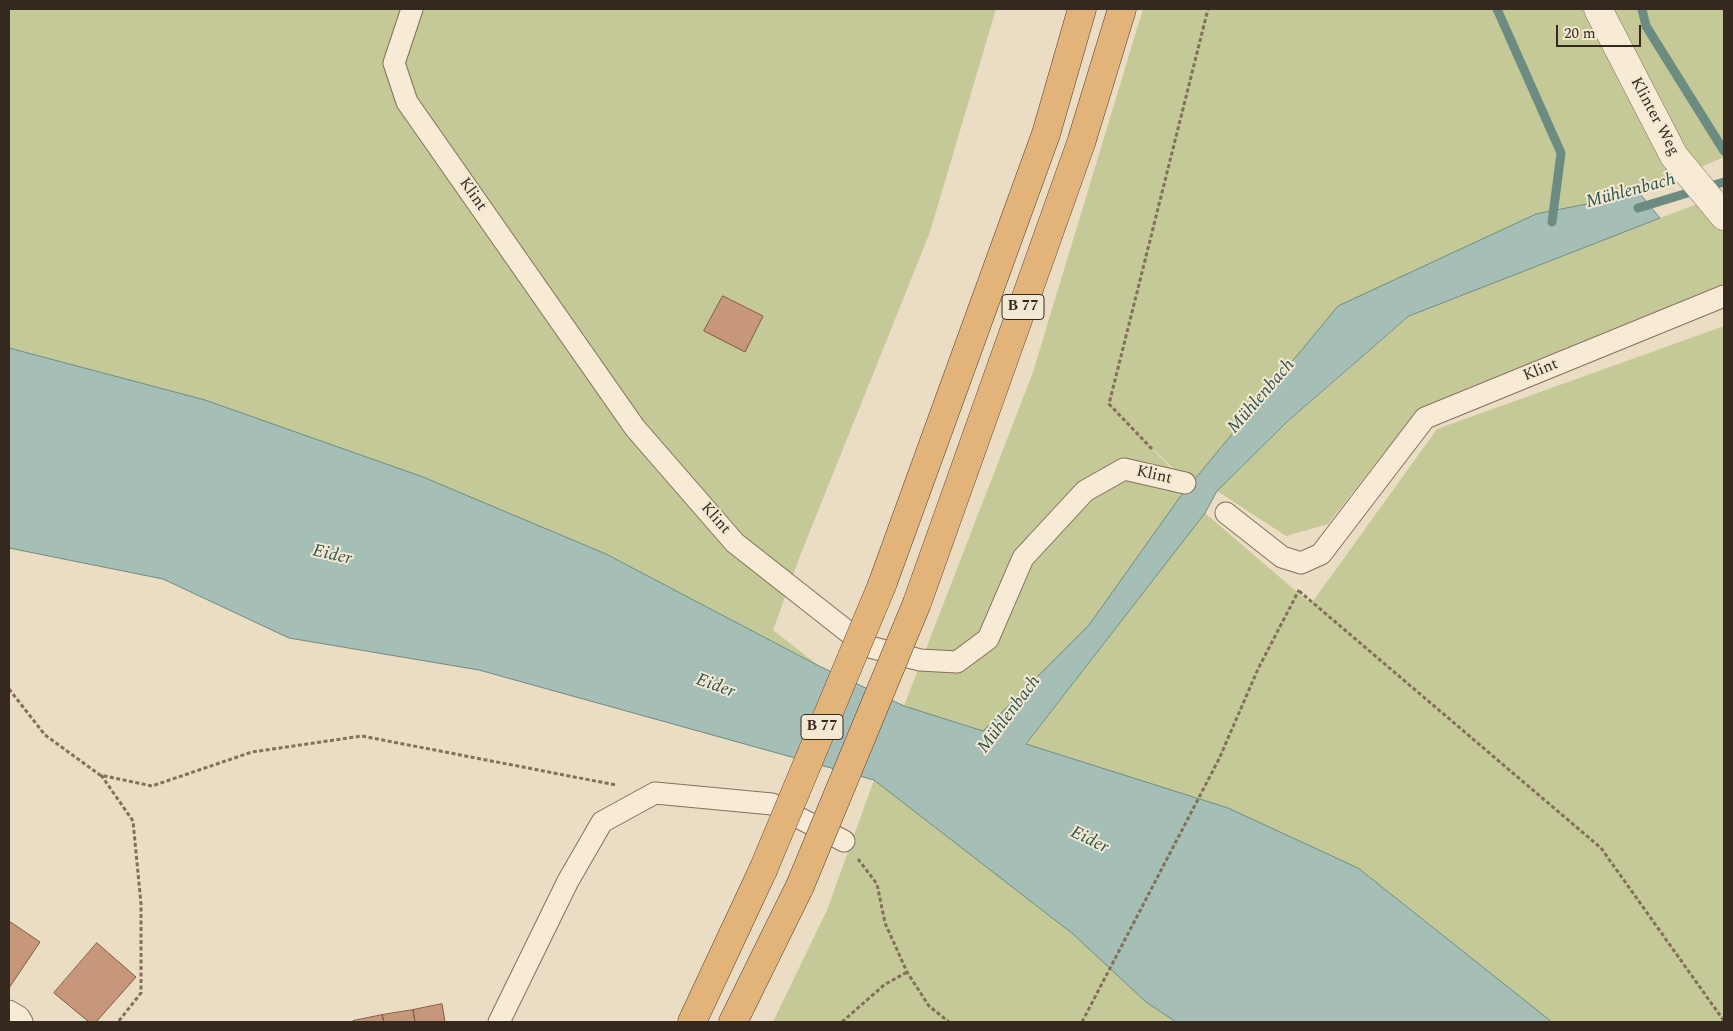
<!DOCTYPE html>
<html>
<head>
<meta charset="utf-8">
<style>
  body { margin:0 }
  #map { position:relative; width:1733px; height:1031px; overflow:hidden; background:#ebddc3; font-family:Spectral,serif }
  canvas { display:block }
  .frame { position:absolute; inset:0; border:10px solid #35281e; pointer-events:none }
  .scale { position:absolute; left:1556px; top:25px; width:85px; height:22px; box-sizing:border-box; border:2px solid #35281e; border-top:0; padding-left:6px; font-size:15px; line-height:18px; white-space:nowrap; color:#35281e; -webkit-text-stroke:4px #f3e8d2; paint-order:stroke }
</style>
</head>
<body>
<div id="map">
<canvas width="1733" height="1031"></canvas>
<div class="frame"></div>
<div class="scale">20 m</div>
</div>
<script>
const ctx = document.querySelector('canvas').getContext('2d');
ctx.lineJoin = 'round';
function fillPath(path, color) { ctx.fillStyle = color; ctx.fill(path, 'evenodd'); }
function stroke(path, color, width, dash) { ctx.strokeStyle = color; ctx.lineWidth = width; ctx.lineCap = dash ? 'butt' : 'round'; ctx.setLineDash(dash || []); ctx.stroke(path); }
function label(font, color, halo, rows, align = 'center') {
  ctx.font = font + ' Spectral,serif'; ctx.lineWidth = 4; ctx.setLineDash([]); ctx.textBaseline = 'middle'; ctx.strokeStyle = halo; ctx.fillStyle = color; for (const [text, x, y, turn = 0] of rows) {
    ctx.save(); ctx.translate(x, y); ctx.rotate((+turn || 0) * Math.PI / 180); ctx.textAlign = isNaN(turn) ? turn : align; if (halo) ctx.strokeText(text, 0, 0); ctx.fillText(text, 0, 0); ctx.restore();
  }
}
fillPath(new Path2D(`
  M9 9H996L930 232 800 556 773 630 819 666 606 554 423 477 205 400 9 348Z
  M1143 9H1724V157L1640 194 1536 214 1338 306 1190 485 1142 438 1188 486 1089 625 983 731 904 706 1033 372Z
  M1724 194V292L1718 286 1419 408 1328 524 1286 536 1217 491 1287 423 1410 316 1660 218Z
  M1724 326V1022H1552L1358 868 1228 808 1026 745 1205 513 1311 604 1437 429Z
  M874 780 1073 934 1146 1002 1176 1022H773L827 910Z`), '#c5c997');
const water = new Path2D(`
  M1640 194 1660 218 1409 316 1287 422 1217 491 1205 513 1026 744 1228 808 1358 868 1552 1022H1176L1146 1002 1073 934 874 780 479 670 289 638 163 579 9 548V348L205 400 423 477 606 554 819 666 904 706 983 731 1089 625 1180 497 1338 306 1536 214Z`);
fillPath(water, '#a5beb6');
stroke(water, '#6c8c82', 1);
stroke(new Path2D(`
  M1497 9 1561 153 1552 222
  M1642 9 1646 26 1724 151
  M1638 208 1724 182`), '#6c8c82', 9);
const building = new Path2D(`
  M723 296 763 316 745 352 704 331Z
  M9 921 40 942 9 988Z
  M97 943 136 977 96 1022H89L54 993Z
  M442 1004 445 1022H415L413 1010Z
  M413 1010 415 1022H384L382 1015Z
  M382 1015 384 1022H353V1021Z`);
fillPath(building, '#c7977b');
stroke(building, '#825842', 1);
const minor = new Path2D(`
  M412 9 394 63 407 102 635 428 735 543 866 646 920 660 957 662 988 639 1023 558 1085 491 1124 469 1185 483
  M1226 513 1282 557 1301 563 1321 554 1425 418 1724 296
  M9 1011 19 1017 22 1022
  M499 1022 568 881 602 822 655 793 772 804 844 841`);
const tertiary = new Path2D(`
  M1598 9 1674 156 1724 216`);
const trunk = new Path2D(`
  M882 585 1046 134 1082 9
  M917 603 1081 143 1122 9
  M692 1022 763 870
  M733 1022 800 886`);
stroke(minor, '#846f5b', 23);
stroke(tertiary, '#846f5b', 29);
stroke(trunk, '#523e2f', 29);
stroke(new Path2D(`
  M1152 449 1109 404 1208 9
  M1299 591 1601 848 1724 1021
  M9 689 45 735 100 775 152 786 252 752 362 736 616 785
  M101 775 133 821 141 904V993L118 1022
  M858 859 877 884 885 923 907 972 929 1006 949 1022
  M842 1022 884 985 907 972
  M1082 1022 1219 759 1258 669 1299 590`), '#846f5b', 3, [4, 2.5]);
stroke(minor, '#f7ebd5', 21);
stroke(tertiary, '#f7ebd5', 28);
stroke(trunk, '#e2b47a', 28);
const trunkBridge = new Path2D(`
  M763 870 882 585
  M800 886 917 603`);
stroke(trunkBridge, '#523e2f', 29, []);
stroke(trunkBridge, '#e2b47a', 28);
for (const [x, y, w] of [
  [1023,307,42],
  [822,727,42]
]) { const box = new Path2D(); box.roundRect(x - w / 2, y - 12.5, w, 25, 4); ctx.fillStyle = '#f3e8d2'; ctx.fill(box); stroke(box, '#35281e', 1); }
label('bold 15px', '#35281e', null, [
  ["B 77",1023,307],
  ["B 77",822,727]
]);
label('16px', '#35281e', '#f3e8d2', [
  ["Klinter Weg",1654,117,62],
  ["Klint",472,195,55],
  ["Klint",1541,371,-22],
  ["Klint",1154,476,13],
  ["Klint",715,519,49]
]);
label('italic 18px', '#2e5450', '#f3e8d2', [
  ["Mühlenbach",1631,192,-15],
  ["Mühlenbach",1262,397,-49],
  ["Eider",332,556,13],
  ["Eider",715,687,20],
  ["Mühlenbach",1010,715,-53],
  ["Eider",1089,841,26]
]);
</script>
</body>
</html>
